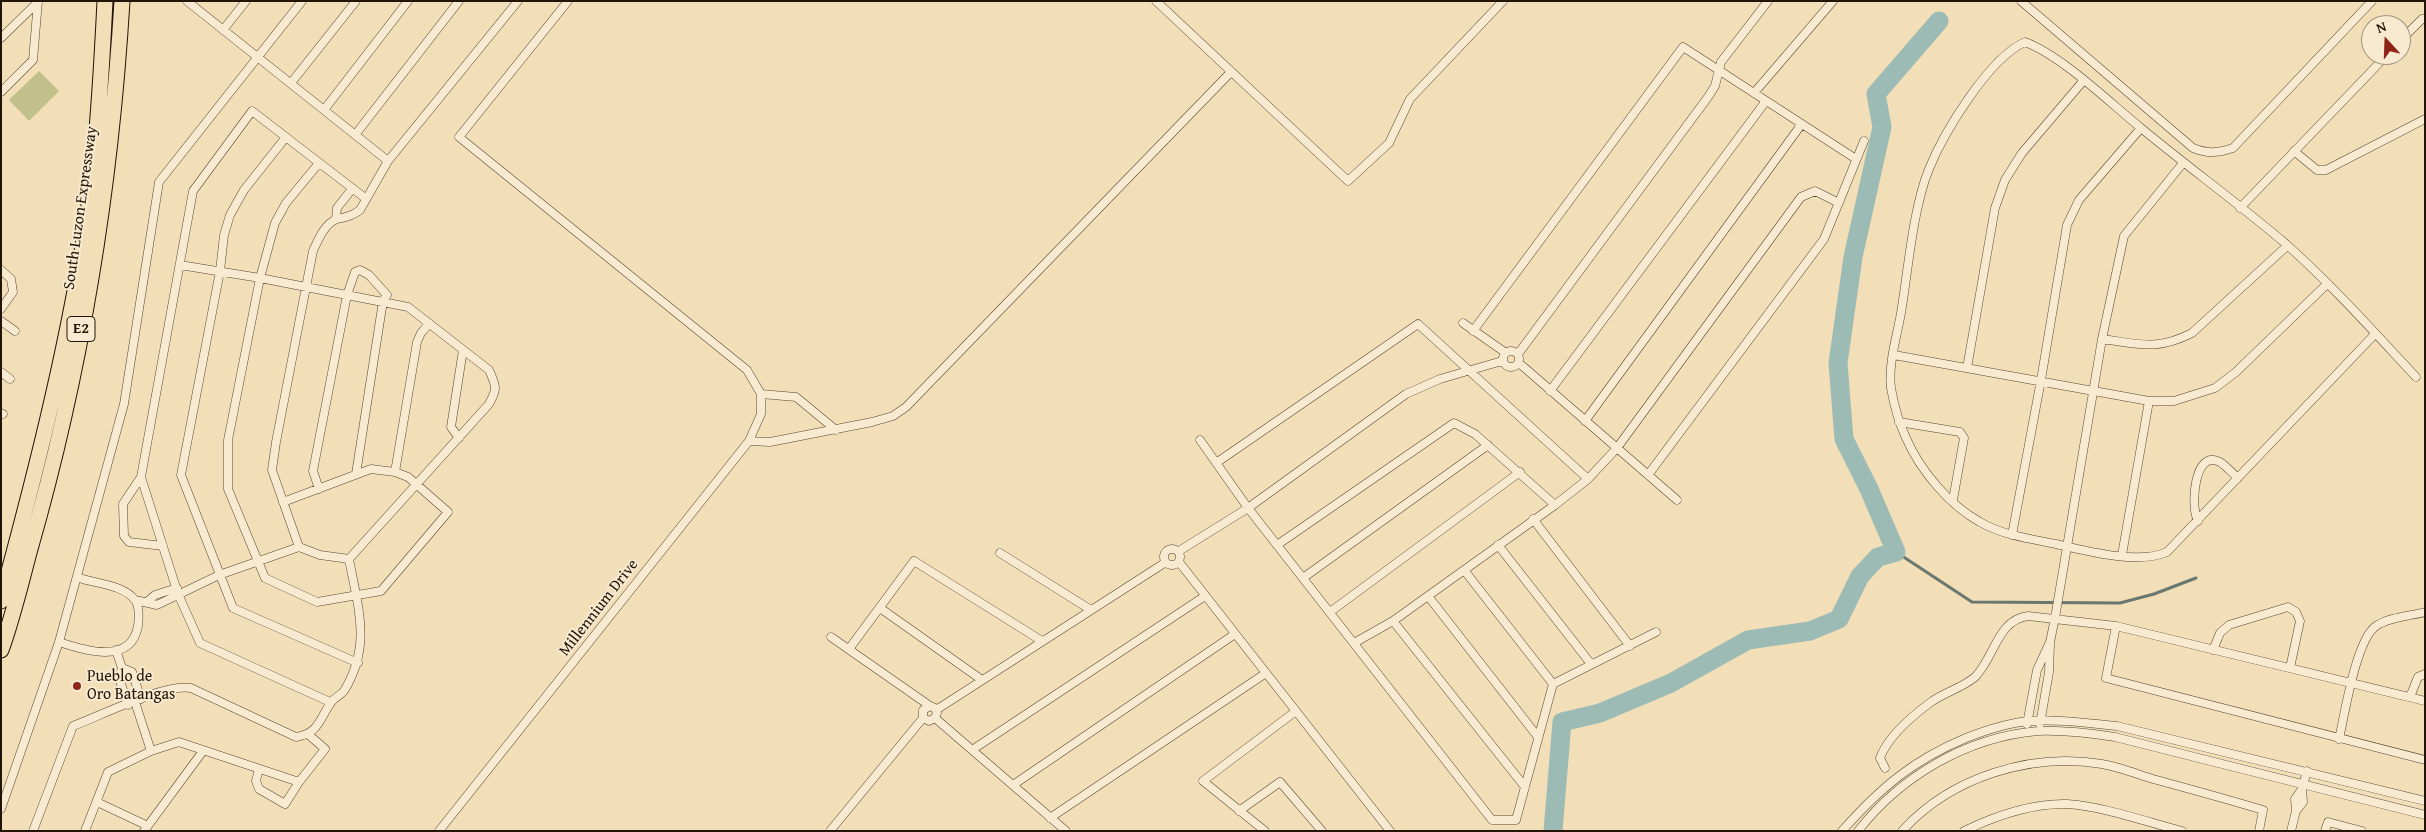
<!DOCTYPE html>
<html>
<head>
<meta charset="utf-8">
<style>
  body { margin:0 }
  #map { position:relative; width:2426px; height:832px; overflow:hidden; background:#f2deb7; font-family:"Gentium Book Plus",serif }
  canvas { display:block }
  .frame { position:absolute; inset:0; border:2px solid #221406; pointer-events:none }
  .north { position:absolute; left:2361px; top:15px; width:50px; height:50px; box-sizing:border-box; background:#f7ead0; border:1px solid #a2947f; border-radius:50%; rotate:340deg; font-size:14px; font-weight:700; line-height:20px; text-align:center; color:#221406 }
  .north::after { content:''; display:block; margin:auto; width:18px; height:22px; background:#8f2418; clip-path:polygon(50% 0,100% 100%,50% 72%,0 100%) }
</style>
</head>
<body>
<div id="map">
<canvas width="2426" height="832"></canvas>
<div class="frame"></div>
<div class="north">N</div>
</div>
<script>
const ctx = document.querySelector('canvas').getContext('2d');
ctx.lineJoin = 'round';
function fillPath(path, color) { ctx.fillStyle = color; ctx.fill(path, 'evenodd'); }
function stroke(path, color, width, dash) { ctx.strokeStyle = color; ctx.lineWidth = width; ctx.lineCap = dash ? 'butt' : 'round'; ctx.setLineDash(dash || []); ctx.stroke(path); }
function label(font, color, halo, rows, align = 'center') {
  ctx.font = font + ' "Gentium Book Plus",serif'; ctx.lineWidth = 4; ctx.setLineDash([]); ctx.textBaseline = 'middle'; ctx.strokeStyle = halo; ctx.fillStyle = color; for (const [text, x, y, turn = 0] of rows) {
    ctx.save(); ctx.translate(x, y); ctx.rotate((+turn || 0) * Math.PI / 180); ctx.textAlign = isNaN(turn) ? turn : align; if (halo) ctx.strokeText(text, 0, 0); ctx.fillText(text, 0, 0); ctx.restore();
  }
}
fillPath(new Path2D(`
  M39 71 59 91 29 121 9 100Z`), '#c1bf8a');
stroke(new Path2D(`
  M1896 552 1972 602 2120 603 2154 594 2196 578`), '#6b786f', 3);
stroke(new Path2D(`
  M1553 831 1562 722 1600 713 1671 683 1748 640 1810 631 1839 619 1860 576 1878 557 1896 552 1869 489 1844 439 1838 363 1853 257 1882 127 1876 94 1939 21`), '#9cbbb5', 19);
const minor = new Path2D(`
  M187 1 388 161
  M568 1 459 137 747 370 761 394
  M1156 1 1348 181 1389 143 1410 99 1503 1
  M2021 1 2193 148C2208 154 2218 153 2233 148L2372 1
  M223 30 246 1
  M1 38 38 2
  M2401 40 2422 19H2425
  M291 83 356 1
  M1 92 33 60 38 1
  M1754 93 1833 1
  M324 110 408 1
  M355 135 459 1
  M286 137 244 190 230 215 224 235 220 271 181 475 233 608 358 663
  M2294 151 2317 170H2326L2425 119
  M2240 208 2387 55
  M336 219 337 208 352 189
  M1 270 11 279 13 292 1 309
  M1 321 15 331
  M1463 323 1506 353
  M1473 331 1683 47 1856 159
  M2375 334 2167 552C2138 565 2086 551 2056 544 2031 539 2002 535 1980 522 1949 505 1920 470 1906 438 1899 423 1894 405 1891 388 1888 364 1897 336 1901 313 1908 271 1913 208 1929 169 1944 132 1989 58 2025 42 2062 56 2109 102 2141 128 2188 167 2239 204 2286 244 2332 285 2374 332 2416 377
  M2102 339C2139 344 2157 351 2192 333L2287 246
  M1503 359a8 8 0 1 1 16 0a8 8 0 1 1-16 0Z
  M1518 354 1708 97 1715 86 1721 62 1768 1
  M1894 355 2149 401H2174L2215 388 2236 372 2327 284
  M1519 363 1677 500
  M1967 368 1995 208 2005 180 2022 153 2084 80
  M1 372 10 379
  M1550 391 1766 101
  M761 394 796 397 836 430
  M1 413 3 414
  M1585 421 1801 125
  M1899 422 1960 432 1964 438 1953 500
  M459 438 451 427 463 350
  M1200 440 1248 508 1492 820H1516L1553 684 1656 632
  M749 441 770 442 872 422 893 416 906 407 1230 73
  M1216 463 1418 324 1588 479
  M395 472 417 342 421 333 429 324
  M1648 475 1824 239 1864 141
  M141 477 123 504 124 536 129 542 163 546
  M319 489 313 471 347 295 355 272 360 270 369 275 387 295 383 301 356 474
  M283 502 371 469 395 472 408 477 448 512 381 591 317 602 265 578 228 489V440L260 278 275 223 286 203 319 163
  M1533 519 1630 646
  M2198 521C2190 507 2194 448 2220 462 2226 466 2232 473 2238 478
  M2012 535 2041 380 2067 225 2079 200 2141 128
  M1277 545 1454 423 1475 434 1555 505
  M1498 545 1591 664
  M299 547 272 470 276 442 313 251C318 240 325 223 337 219 346 217 352 216 360 210L388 161 518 1
  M1164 557a8 8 0 1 1 16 0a8 8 0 1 1-16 0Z
  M1179 551 1248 508 1406 394 1440 379 1502 361
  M1000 553 1091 610
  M2122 555 2149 401
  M1179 562 1390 831
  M1464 570 1553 684
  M1303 578 1488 445
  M1428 596 1538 737
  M135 600 157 605 219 575 299 547 320 555 349 559 489 404C498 388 496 386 489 370L408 307 260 278 180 265
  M148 601 155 595 177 588
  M880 608 982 680
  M1330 612 1520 472
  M1393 621 1525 787
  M2116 626 2106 678 2425 760
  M831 637 930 706
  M59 642C83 650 131 666 138 626 139 618 140 607 135 600 123 584 94 584 77 577
  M1354 643 1393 621 1555 505 1588 479 1617 448 1801 197 1815 191 1839 203
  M849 649 914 561 1042 641
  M116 650 122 668 119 678 128 705
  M2213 650 2220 633 2229 625 2288 607 2296 612 2300 621 2290 668
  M122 668 132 672 141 699
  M2410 697 2418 677 2425 674
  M135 702 151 751
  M330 702 200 643 178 594 141 477 193 191 252 111 365 198
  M936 710 1166 562
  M935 718 1066 831
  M2027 724 2037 670 2050 642 2055 618 2102 339 2124 236 2183 163
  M2040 724 2049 672 2050 644
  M2339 739C2345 713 2356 640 2376 626 2389 617 2410 616 2425 612
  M972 750 1205 596
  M1885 768 1880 758C1888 736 1912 716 1931 702 1945 692 1962 688 1975 677 1995 657 1997 620 2028 616L2116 626 2425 701
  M259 769 256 781 259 789 285 804 299 782 325 749 309 735
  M1013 785 1235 634
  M97 802 148 826
  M1 809 59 642 124 404 159 182 302 1
  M1239 811 1280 782 1322 831
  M2296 811 2303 802 2302 789 2307 771
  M1050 818 1266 673
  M33 831 73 726C100 716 165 683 191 688L296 737C319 733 319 720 330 704 333 698 340 696 344 691 372 645 358 608 349 559
  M85 831 108 772 151 751 179 742 299 782
  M144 831 203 751
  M439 831 749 441 761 414V394
  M830 831 923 718V710L930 706 935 708 937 713 935 718 929 721 923 718
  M1265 831 1203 781 1296 711
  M1842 831C1880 788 1913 760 1966 738 1986 730 2008 723 2029 721 2059 719 2087 723 2117 726L2425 801
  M1858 831C1901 776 1967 737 2038 731 2064 730 2089 733 2115 737L2425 815
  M1902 831C1951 777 2031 752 2102 764 2119 767 2137 774 2153 779 2190 789 2226 799 2263 810L2259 831
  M1964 831C1995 816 2032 803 2067 804 2102 806 2147 822 2182 831
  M2291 831 2296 811 2295 799 2302 789
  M2325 831 2328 822 2362 831`);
const motorway = new Path2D(`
  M1 601C33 483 63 366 83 246 96 167 101 82 105 1
  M1 650C13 617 21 582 30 549 81 371 111 186 122 1`);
stroke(minor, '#564632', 9);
stroke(motorway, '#221406', 17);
stroke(minor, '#f7ead0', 8);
stroke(motorway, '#f2deb7', 15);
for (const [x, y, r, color] of [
  [77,686,5,"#8f2418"]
]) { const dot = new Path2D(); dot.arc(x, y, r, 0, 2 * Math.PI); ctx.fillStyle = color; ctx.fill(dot); stroke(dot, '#f7ead0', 2); }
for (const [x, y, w] of [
  [81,329,28]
]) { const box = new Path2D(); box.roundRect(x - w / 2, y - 12.5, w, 25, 4); ctx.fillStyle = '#f7ead0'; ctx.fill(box); stroke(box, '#221406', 1); }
label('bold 15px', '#221406', null, [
  ["E2",81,329]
]);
label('16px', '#221406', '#f7ead0', [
  ["South Luzon Expressway",81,208,-82],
  ["Millennium Drive",599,608,-52]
]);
label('16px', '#221406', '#f7ead0', [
  ["Pueblo de",87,677],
  ["Oro Batangas",87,695]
], 'left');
</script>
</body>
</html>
